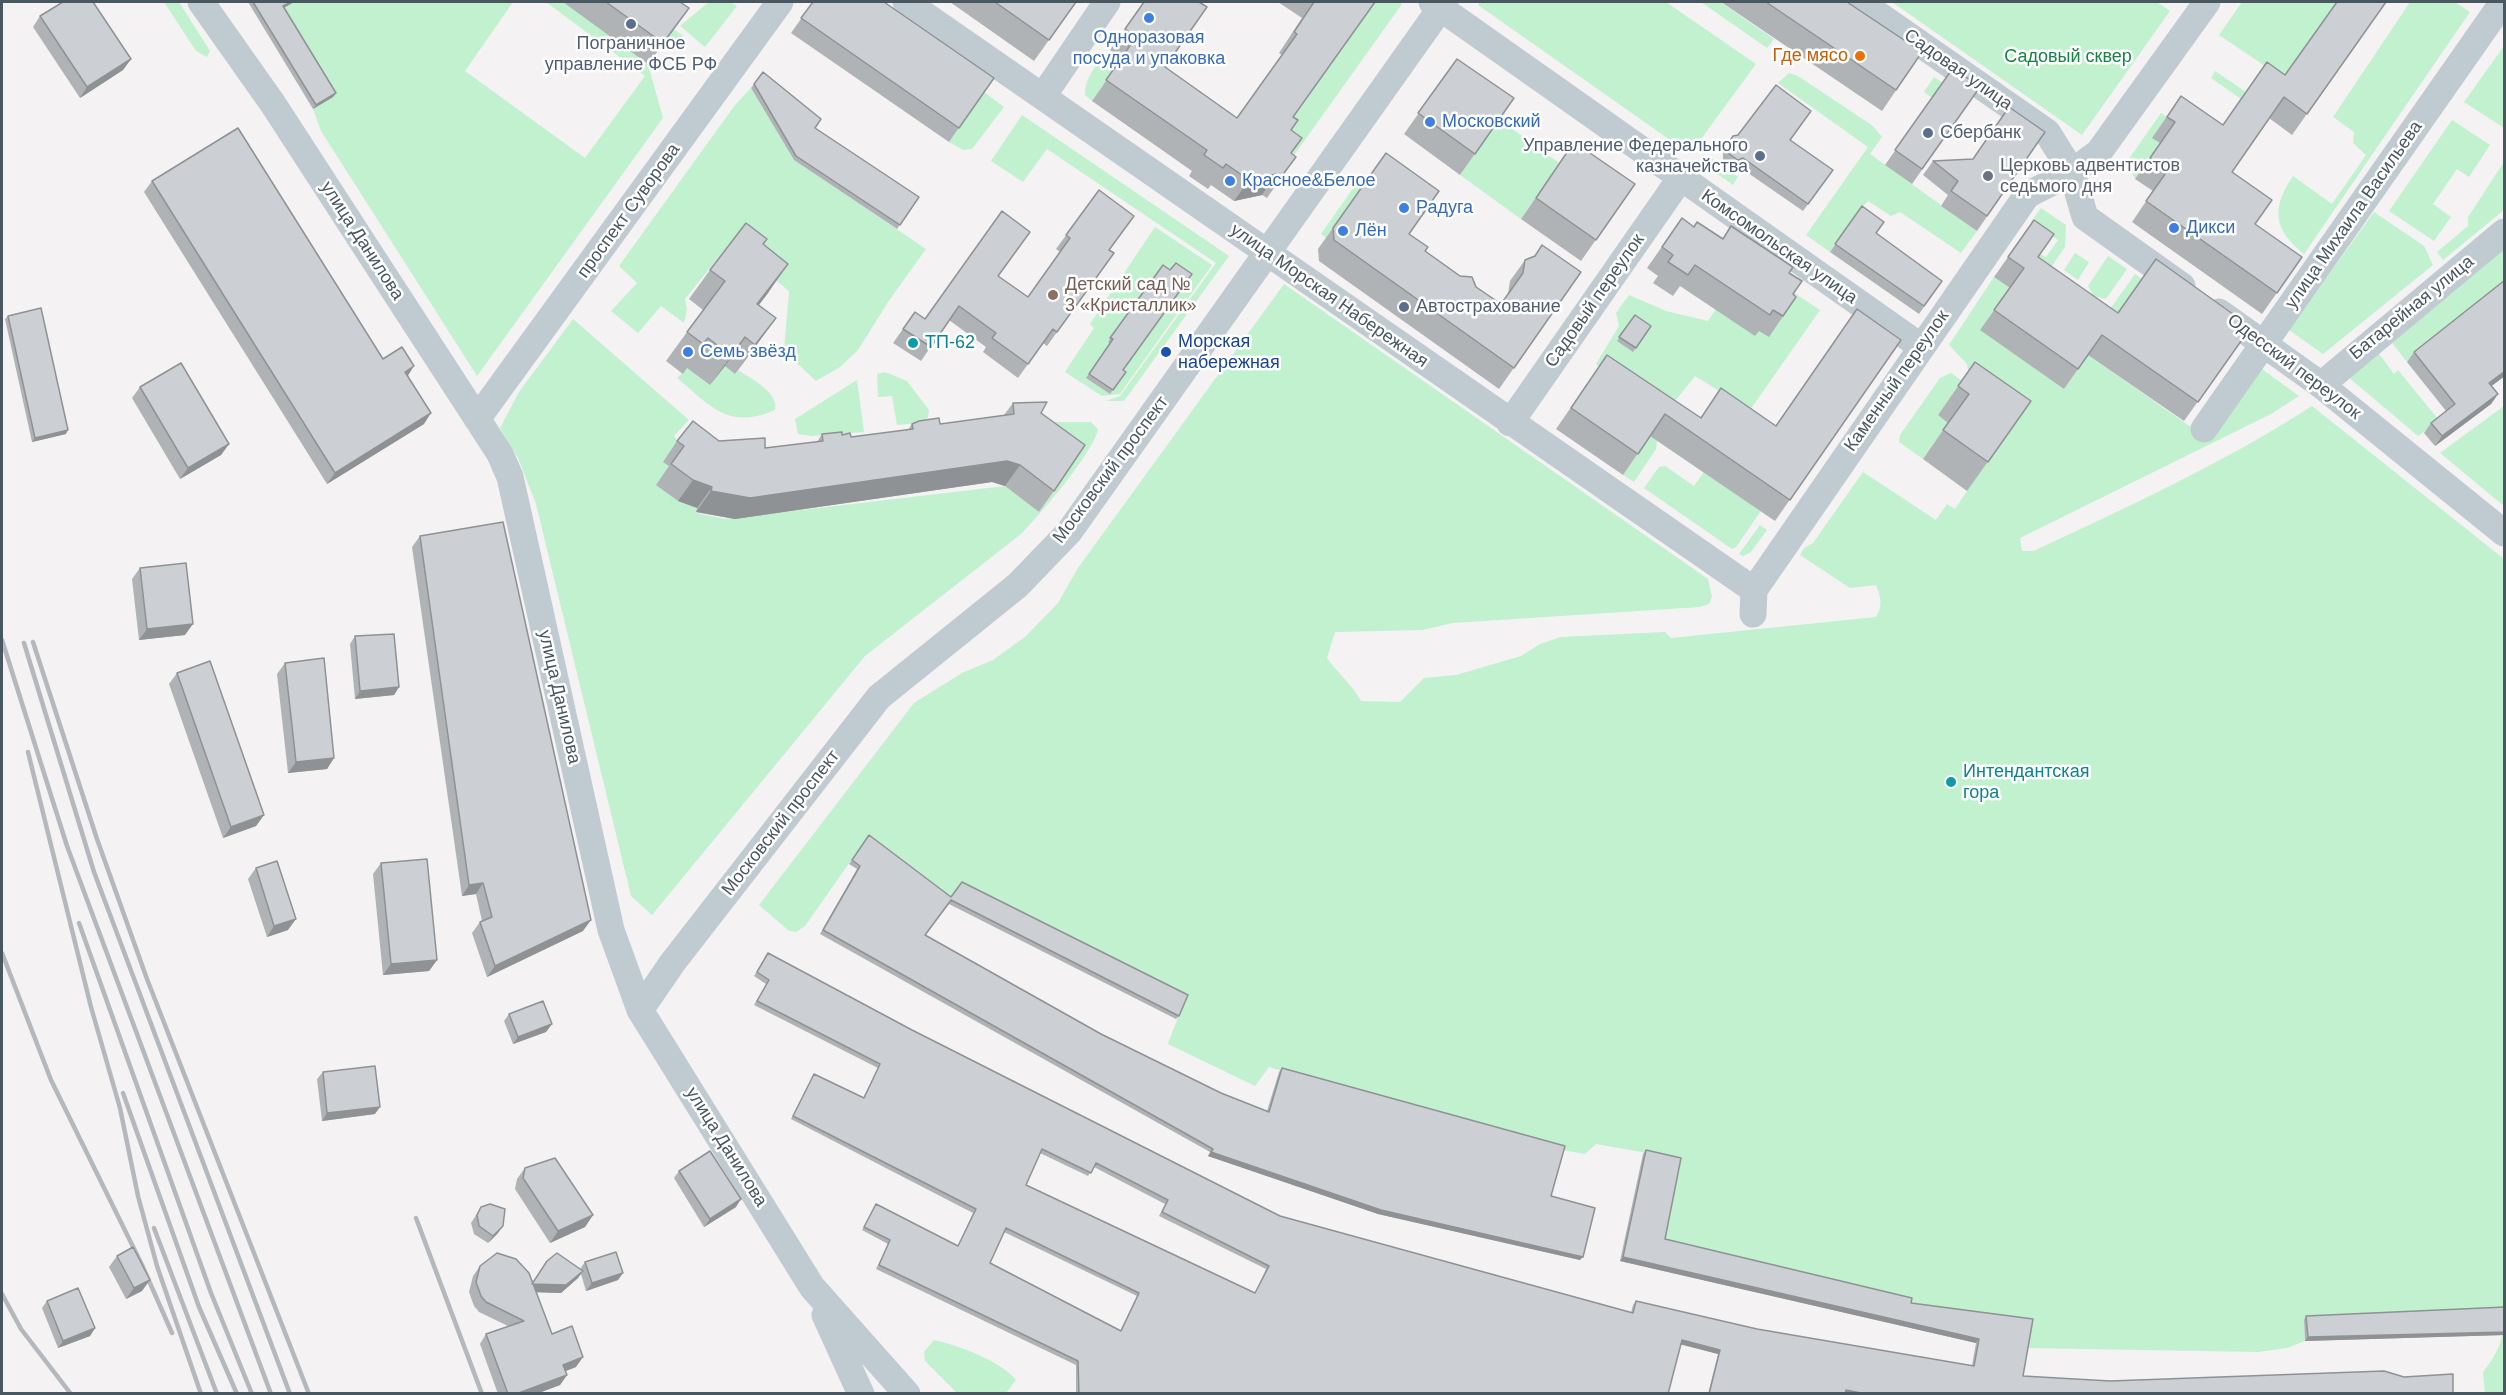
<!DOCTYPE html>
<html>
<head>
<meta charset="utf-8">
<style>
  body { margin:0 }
  #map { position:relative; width:2506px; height:1395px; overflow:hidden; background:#f4f2f2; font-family:Arial,sans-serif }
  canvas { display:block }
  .frame { position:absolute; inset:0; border:3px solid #495760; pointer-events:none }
</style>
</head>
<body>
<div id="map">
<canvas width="2506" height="1395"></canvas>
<div class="frame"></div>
</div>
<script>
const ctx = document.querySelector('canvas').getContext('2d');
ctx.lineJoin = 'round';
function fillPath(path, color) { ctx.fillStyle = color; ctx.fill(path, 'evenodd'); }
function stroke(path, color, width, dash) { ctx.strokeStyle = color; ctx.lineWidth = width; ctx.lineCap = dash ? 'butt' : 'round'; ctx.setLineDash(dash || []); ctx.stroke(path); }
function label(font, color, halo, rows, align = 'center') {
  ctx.font = font + ' Arial,sans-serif'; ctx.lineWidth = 5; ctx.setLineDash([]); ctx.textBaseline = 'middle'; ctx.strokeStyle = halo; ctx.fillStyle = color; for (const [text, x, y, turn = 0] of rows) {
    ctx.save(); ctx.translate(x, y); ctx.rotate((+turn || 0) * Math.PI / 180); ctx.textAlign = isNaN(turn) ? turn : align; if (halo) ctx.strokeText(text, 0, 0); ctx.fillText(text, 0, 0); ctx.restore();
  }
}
fillPath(new Path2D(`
  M164 2H179L210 51 207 57 196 51Z
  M294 2H513L465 71 585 158 645 76 546 2H637L683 36 675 48 665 41 648 64 663 118 477 376 321 131 313 109 333 97 280 10Z
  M709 2H730L737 6 705 47 680 26Z
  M1362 2H1399L1402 4 1292 158 1279 138 1371 8Z
  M1480 2H1666L1756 64 1690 154 1478 5Z
  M1701 2H1720L1774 39 1767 48Z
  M1892 2H2157L2170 11 2082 135Z
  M2242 2H2337L2283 78 2219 35Z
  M2410 2H2455L2470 12 2304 254C2273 229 2271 209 2293 176L2332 204 2366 155 2353 143 2354 132 2333 117Z
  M2504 46V128L2464 102Z
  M1102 57 1116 66 1092 101 1085 95C1085 79 1093 70 1102 57Z
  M2215 71 2246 92 2241 99 2211 78Z
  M1789 73 1798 76 1873 126 1882 137 1870 154 1977 231 1961 253 1900 212 1891 216 1868 201 1857 213 1830 252 1806 235 1868 147 1778 83Z
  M1934 77 1943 83 1932 98 1924 92Z
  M751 88 794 160 926 249 888 302 858 350 840 367 816 381 784 351 789 291 730 243 685 299 687 310 684 323 661 306 638 333 611 311 637 283 619 266 735 105Z
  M984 92 1004 107 972 149 963 150 949 142Z
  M2161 113 2167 117 2160 143 2135 179 2128 165 2129 159Z
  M1022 115 1229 256 1124 401H1106L1120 396 1216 263 1047 149 1023 182 991 161Z
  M1499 119 1559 163 1521 219 1460 175Z
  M2452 120 2490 145 2469 177 2457 169 2433 204 2451 217 2434 241 2389 211Z
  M1711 158 1738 177 1733 185 1706 166Z
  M2504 162V210L2443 260 2437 252 2468 226V217Z
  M1359 180 1364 184 1326 238 1321 234Z
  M2041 208 2066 225 2065 247 2038 286 2024 277 2040 254 2046 257 2058 240 2031 222Z
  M2374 212 2424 246 2433 265 2323 354 2289 330Z
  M1155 227 1212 265 1120 394 1102 396 1065 372 1094 328 1090 324Z
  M2504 245V285L2407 362 2390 340Z
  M2075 253 2089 262 2078 280 2064 270Z
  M2108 256 2127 269 2106 299 2094 296 2088 286Z
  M2135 274 2142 279 2104 333 2110 309Z
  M1994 277 2010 288 2064 389 2088 355 2188 425 2215 434 2262 369 2299 396 2271 414 2020 538 2022 551H2034C2129 506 2224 463 2312 406L2504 559V1393H2485L2483 1372C2500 1350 2504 1339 2503 1311L2304 1320 2305 1341 2287 1348 2258 1352 2026 1348 1910 1302 1662 1243 1681 1159 1596 1144 1585 1154 1562 1150 1269 1067 1255 1086 1168 1044 1185 999 948 901 866 839 805 926 796 932 789 931 759 905 914 703 962 673 993 660 1025 637 1058 603 1078 568 1284 284 1708 579 1712 597 1709 604 1700 607 1453 623 1422 630 1335 632 1327 658C1338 674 1352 684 1361 701L1400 702 1424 678 1456 675 1521 656 1540 644 1561 637 1665 632 1671 638 1876 617C1883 605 1881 598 1876 585L1850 588 1800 555 1804 548 1813 543 1863 472 1936 520 1947 504 1955 509 1967 491 1970 380 1967 364 1949 345Z
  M1773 279 1820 310 1750 410 1695 376 1667 411 1596 364 1619 326 1616 313 1629 295 1666 311 1708 321 1716 309 1755 335Z
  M573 319 689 420 674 436 678 442 670 467 657 485 678 501 697 508 696 513 725 519 1005 486 1039 512 1058 486 1044 422H1091L1098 429C1094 452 1039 516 1021 534L865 656 652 915 631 896 536 504 518 458 500 428 519 392Z
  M2377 351 2394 374 2398 370 2438 419 2437 422 2418 436 2347 376Z
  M725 366 735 374 738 370C751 379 779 392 775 410 728 430 712 407 677 378L687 368 710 385Z
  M885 372 907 381 929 410 926 428 918 423 897 425 892 396 878 397 877 374Z
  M1951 373 1983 396 1938 415 1949 423 1923 459 1899 442 1900 435 1940 378Z
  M857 380 864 432 812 436 798 434 795 419Z
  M2504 406V506L2440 453Z
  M1660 421 1656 449 1634 482 1623 475Z
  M1665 466 1694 486 1704 472 1761 511 1736 547 1732 549 1644 488 1659 467Z
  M1760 525 1767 530 1751 552 1743 556 1739 554Z
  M934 1340C958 1345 1001 1361 1016 1380L1006 1393H957L925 1361 924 1352Z`), '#c1f1cf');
stroke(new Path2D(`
  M201 2 273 104 500 454 510 477 611 930 640 1010 812 1287 907 1394
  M906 2 1754 590
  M1432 2 1920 346
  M1860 2 2047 132 2072 172 2085 217 2182 286
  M1043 96 1107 2
  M2219 312 2321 385 2504 533
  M2321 385 2504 232
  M477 419 780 2
  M1510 423 1680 179
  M2204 429 2503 2
  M1753 614 1754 590 2027 195 2072 172 2099 152 2207 2
  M640 1010 673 962 879 697 1018 585 1069 532 1445 2
  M825 1315 861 1394`), '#c0cbd1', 27);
stroke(new Path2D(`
  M2 640 67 846 271 1394
  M33 642 97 839 147 979 309 1394
  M24 643 94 872 290 1394
  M28 752 91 1007 120 1108 138 1196 157 1266 201 1394
  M79 923 211 1293 252 1394
  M2 953 51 1080 142 1265 172 1333
  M123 1093 199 1307 237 1394
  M416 1218 482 1394
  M154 1228 217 1394
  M2 1294 21 1329 71 1394`), '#b4b8bc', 4.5);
fillPath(new Path2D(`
  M248 2H294L284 8 336 93 333 97 313 109Z
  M563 2H680L674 29 648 64Z
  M813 2 994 78 949 142 791 33Z
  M950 2H1076L1034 61Z
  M1144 2 1165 67 1237 118 1282 55 1279 53 1302 18 1278 2H1375L1293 117 1291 130V153L1296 157 1267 198 1262 195 1234 201 1211 185 1208 189 1189 176 1192 171 1092 101 1122 58 1110 50Z
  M1721 2H1847L1922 52 1882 111Z
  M2386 2 2292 135 2269 118 2232 172 2255 224 2302 257 2262 314 2132 222 2153 191 2135 179 2160 143 2152 138 2181 96 2223 125 2285 75Z
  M40 16 131 59 123 70 80 98 33 27Z
  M1457 59 1514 98 1460 175 1404 134Z
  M1953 68 1980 87 1912 184 1885 165Z
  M763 72 815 128 919 197 897 229 794 160 751 88Z
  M2045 132 1977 231 1941 206 1948 195 1923 175 1933 161 1973 159Z
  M1790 140 1833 170 1803 211 1738 166 1733 167 1723 160V152L1728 144Z
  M1574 142 1635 184 1581 261 1521 219Z
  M1386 153 1409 234 1425 251 1501 304 1508 294 1510 281 1525 260 1581 272 1499 389 1319 261 1318 249Z
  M152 181 383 359 408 375 424 424 327 484 144 192Z
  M1099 190 1109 250 1114 253 1047 346 1043 343 1018 378 983 352 986 347 949 320 921 361 893 343 915 312 925 319 998 276 1028 297 1060 252 1056 249Z
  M1862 206 1876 233 1942 281 1919 314 1830 252Z
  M1682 218 1694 227 1723 238 1731 226 1789 273 1793 294 1796 297 1769 337 1759 331 1755 336 1680 286 1673 296 1653 283 1658 276 1647 268Z
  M2034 220 2038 257 2118 313 2251 327 2184 421 2088 355 2064 389 1980 330 2010 288 1994 277Z
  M763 244 768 293 759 305 776 318 735 374 725 366 710 385 687 368 683 374 666 361 703 310 689 299 710 270Z
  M1163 265 1123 370 1126 372 1110 394 1086 378 1110 343 1108 342Z
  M2505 280V376L2491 386 2498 394 2491 404 2435 446 2424 433 2431 423 2446 411 2407 362 2414 352Z
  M1635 315 1651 326 1633 352 1617 341Z
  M8 316 66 434 32 442 5 319Z
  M1901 340 1775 521 1650 436 1623 475 1556 429 1607 355 1701 418 1776 425Z
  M1975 362 2031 401 1967 491 1923 459 1948 423 1938 415Z
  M140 387 229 444 221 455 180 479 132 398Z
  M1013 403 1041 413 1054 491 1039 512 1005 486 992 482 735 519 696 512 697 508 678 501 656 485 669 466 663 462 677 441H719L765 448 817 442 822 434 842 435 851 437 908 430 912 424H940L1004 415Z
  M420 536 583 931 487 977 472 933 480 922 482 921 476 894 462 896 412 547Z
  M140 568 185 635 139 640 132 579Z
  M355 636 399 687 394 695 355 699 350 644Z
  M285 663 334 758 327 769 288 773 277 674Z
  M177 673 264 815 256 826 223 838 169 684Z
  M869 835 951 897 1179 1016 1176 1019 949 904 925 936 1101 1034 1221 1093 1267 1111 1279 1072 1282 1068 1551 1196 1580 1260 1378 1214 1208 1156 1210 1152 820 934 857 869 849 864Z
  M381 863 437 960 429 971 383 975 373 874Z
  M256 868 288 930 267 937 248 879Z
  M766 956 1280 1216 1631 1313 1633 1305 1636 1301 1757 1329 1972 1366 1976 1343 1620 1261 1643 1154 1646 1150 1665 1239 1911 1303 2033 1319 2023 1376 2110 1381 2453 1394H1708L1718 1354 1681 1344 1668 1394H1076V1365L876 1269 888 1244 862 1230 876 1204 958 1246 973 1213 791 1119 814 1074 863 1098 878 1068 754 1005 766 984 754 976ZM1040 1153 1088 1176 1094 1167 1165 1204 1159 1216 1266 1269 1255 1293 1026 1185ZM1004 1232 1137 1296 1120 1331 990 1263Z
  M509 1014 552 1024 546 1032 513 1044 504 1021Z
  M323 1072 375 1114 322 1121 317 1079Z
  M525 1168 593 1215 585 1227 550 1243 515 1189 517 1179Z
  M679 1171 736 1207 704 1227 674 1178Z
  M481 1207 498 1233 488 1243 474 1234 471 1223Z
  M117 1256 142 1291 126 1299 109 1267Z
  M585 1262 623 1273 618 1280 586 1291 581 1274 578 1278 561 1293 536 1292 552 1334 576 1367 565 1371 567 1375 560 1385 536 1394H498L480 1344 486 1334 508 1326 479 1312 474 1306 469 1292 473 1276 480 1266 533 1283 580 1269Z
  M47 1301 95 1328 90 1336 58 1348 42 1308Z
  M2505 1307V1334L2504 1335 2305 1341 2304 1320 2306 1316Z`), '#afb3b6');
fillPath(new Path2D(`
  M291 2H294L280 10 283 6Z
  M689 8 674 29 648 64 663 43Z
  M131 59 123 70 80 98 87 87Z
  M336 93 333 97 313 109 316 105Z
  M1743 158 1738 166 1733 167 1738 160Z
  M1276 174 1262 195 1234 201 1249 180Z
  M788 264 768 293 737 333 757 304Z
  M776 318 755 347 735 374 755 345Z
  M745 337 725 366 710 385 731 356Z
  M414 366 407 377 405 372Z
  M2505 371V376L2482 393 2489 383Z
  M2498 394 2491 404 2435 446 2442 436Z
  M431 413 424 424 327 484 335 473Z
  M68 430 66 434 32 442 35 438Z
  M229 444 221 455 180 479 188 468Z
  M1007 461 1020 465 1005 486 992 482 735 519 696 512 711 491Z
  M693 480 712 487 697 508 678 501Z
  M193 624 185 635 139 640 147 629Z
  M399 687 394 695 355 699 360 691Z
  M334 758 327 769 288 773 296 762Z
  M264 815 256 826 223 838 231 827Z
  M483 883 476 894 462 896 469 885Z
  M296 919 288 930 267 937 274 926Z
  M591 920 583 931 487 977 495 966Z
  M437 960 429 971 383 975 391 964Z
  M552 1024 546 1032 513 1044 518 1037Z
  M380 1107 375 1114 322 1121 327 1113Z
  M1211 1152 1583 1257 1580 1260 1378 1214 1208 1156Z
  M741 1199 736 1207 704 1227 710 1219Z
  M593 1215 585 1227 550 1243 558 1231Z
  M503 1226 498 1233 488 1243 493 1236Z
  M1623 1257 1979 1339 1976 1343 1620 1261Z
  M583 1271 578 1278 561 1293 527 1292 532 1284Z
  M623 1273 618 1280 586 1291 592 1283Z
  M150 1280 142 1291 126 1299 134 1288Z
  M95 1328 90 1336 58 1348 63 1341Z
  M2505 1332 2504 1335 2305 1341 2308 1337Z
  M1682 1340 1720 1350 1718 1354 1679 1344Z
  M583 1357 576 1367 556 1375 563 1365Z
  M567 1375 560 1385 536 1394H516Z
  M1846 1390 1866 1394 1844 1393Z`), '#8f9294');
const building = new Path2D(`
  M63 2H93L131 59 87 87 40 16Z
  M253 2H291L283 6 336 93 316 105Z
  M606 2H680L689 8 663 43Z
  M813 2H884L994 78 959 128 801 18Z
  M995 2H1076L1049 40Z
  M1144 2H1199L1207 7 1165 67 1237 118 1297 34 1294 32 1314 2H1375L1293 117 1298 120 1291 130 1302 138 1291 153 1296 157 1281 177 1276 174 1249 180 1226 164 1223 168 1204 155 1207 150 1106 80 1136 37 1125 29Z
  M1766 2H1847L1922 52 1896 90Z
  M2337 2H2386L2307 114 2284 97 2232 172 2272 200 2255 224 2302 257 2277 293 2146 201 2168 170 2150 158 2175 122 2167 117 2181 96 2223 125 2267 62 2285 75Z
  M1457 59 1514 98 1475 154 1418 113Z
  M1953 68 1980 87 1922 169 1895 150Z
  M763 72 821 119 815 128 919 197 900 225 796 156 754 84Z
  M1776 85 1811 111 1790 140 1833 170 1808 204 1743 158 1738 160 1728 153V144L1733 136 1738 135Z
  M2009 107 2045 132 1987 216 1951 191 1958 181 1933 161 1973 159Z
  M238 128 383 359 402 347 414 366 405 372 431 413 335 473 152 181Z
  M1574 142 1635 184 1596 240 1536 198Z
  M1386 153 1439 191 1409 234 1428 247 1425 251 1460 276 1472 277 1476 287 1501 304 1523 273 1525 260 1535 256 1542 245 1581 272 1514 368 1334 240 1333 228Z
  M1099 190 1134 216 1109 250 1114 253 1057 332 1053 329 1028 364 992 338 996 333 959 306 931 347 903 329 915 312 925 319 1002 211 1030 232 998 276 1028 297 1070 238 1066 235Z
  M1862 206 1884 222 1876 233 1942 281 1924 306 1835 244Z
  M1682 218 1694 227 1697 222 1723 239 1731 226 1793 267 1789 273 1802 281 1793 294 1796 297 1783 316 1773 310 1770 315 1695 265 1688 275 1668 262 1673 255 1662 247Z
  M2034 220 2054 234 2038 257 2118 313 2156 259 2251 327 2198 402 2102 335 2078 369 1994 310 2024 268 2008 257Z
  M746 223 767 239 763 244 788 264 757 304 776 318 755 345 745 337 731 356 708 338 703 344 687 332 725 281 710 270Z
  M1176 263 1192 274 1123 370 1126 372 1113 390 1089 374 1113 339 1110 338 1163 265 1170 270Z
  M2505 280V371L2489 383 2498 394 2442 436 2431 423 2455 404 2414 352Z
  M41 308 68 430 35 438 8 316Z
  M1857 309 1901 340 1790 500 1665 414 1638 454 1571 408 1607 355 1701 418 1721 388 1776 426Z
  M1635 315 1651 326 1636 348 1619 337Z
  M1975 362 2031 401 1988 462 1943 430 1969 394 1958 386Z
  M181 363 229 444 188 468 140 387Z
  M1047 402 1041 413 1085 445 1054 491 1020 465 1007 461 750 498 711 491 712 487 693 480 671 464 684 446 677 441 693 421 719 441 765 438V448L823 441 822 434 842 432V435L850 433 851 437 913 429 912 424 919 421 939 418 940 424 1014 414 1013 403Z
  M503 522 591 920 495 966 480 922 492 917 483 883 469 885 420 536Z
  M186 563 193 624 147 629 140 568Z
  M394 634 399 687 360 691 355 636Z
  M324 658 334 758 296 762 285 663Z
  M210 661 264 815 231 827 177 673Z
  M869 835 951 897 962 882 1188 995 1179 1016 951 900 925 935 1101 1034 1221 1093 1269 1112 1282 1068 1565 1146 1551 1196 1595 1208 1583 1257 1381 1210 1211 1152 1213 1149 823 930 860 866 852 860Z
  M427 859 437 960 391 964 381 863Z
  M277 861 296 919 274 926 256 868Z
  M768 953 912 1030 1280 1216 1633 1313 1636 1301 1757 1329 1974 1366 1979 1339 1623 1257 1646 1150 1681 1158 1665 1239 1912 1298 1911 1303 2033 1319 2023 1376 2110 1381 2384 1371 2404 1377 2453 1374V1394H1866L1846 1390 1845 1394H1709L1720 1350 1682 1340 1668 1394H1079L1078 1361 879 1265 890 1240 864 1227 876 1204 958 1246 976 1209 793 1116 814 1074 864 1098 880 1064 757 1001 769 980 757 972ZM1042 1149 1091 1173 1096 1163 1168 1200 1162 1212 1269 1266 1255 1293 1026 1185ZM1006 1228 1139 1293 1121 1331 990 1263Z
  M543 1001 552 1024 518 1037 509 1014Z
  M375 1066 380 1107 327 1113 323 1072Z
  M710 1151 741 1199 710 1219 679 1171Z
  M555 1158 593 1215 558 1231 523 1178 525 1168Z
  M490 1204 505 1209 503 1226 493 1236 479 1226 477 1215 481 1207Z
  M133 1247 150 1280 134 1288 117 1256Z
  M616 1252 623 1273 592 1283 585 1262Z
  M497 1253 516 1259 529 1273 552 1334 572 1326 583 1357 563 1365 567 1375 516 1394H508L486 1334 524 1321 486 1302 481 1296 476 1282 480 1266Z
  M557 1253 583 1271 566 1285 532 1284 547 1261Z
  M78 1288 95 1328 63 1341 47 1301Z
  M2505 1307V1332L2308 1337 2306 1316Z`);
fillPath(building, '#ccd0d4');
stroke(building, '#8f9294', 1.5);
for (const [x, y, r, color] of [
  [1149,18,6,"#3f7fe0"],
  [631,24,6,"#5c6f8a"],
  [1860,56,6,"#e8710a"],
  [1430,122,6,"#3f7fe0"],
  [1928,133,6,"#5c6f8a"],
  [1760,156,6,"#5c6f8a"],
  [1988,176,6,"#6b7280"],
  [1230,181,6,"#3f7fe0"],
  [1404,208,6,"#3f7fe0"],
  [2174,228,6,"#3f7fe0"],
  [1343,231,6,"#3f7fe0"],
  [1053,295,6,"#8d6e63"],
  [1404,307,6,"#5c6f8a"],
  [913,343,6,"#0f9aa8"],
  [688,352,6,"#3f7fe0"],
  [1166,352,6,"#1a4fb4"],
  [1951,782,6,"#0f9aa8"]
]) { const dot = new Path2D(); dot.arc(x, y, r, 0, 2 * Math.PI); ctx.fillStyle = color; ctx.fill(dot); stroke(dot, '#fff', 2); }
label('18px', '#366cbe', '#fff', [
  ["Одноразовая",1149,38,"center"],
  ["посуда и упаковка",1149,59,"center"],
  ["Московский",1442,122],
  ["Красное&Белое",1242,181],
  ["Радуга",1416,208],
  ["Дикси",2186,228],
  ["Лён",1355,231],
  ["Семь звёзд",700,352]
], 'left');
label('18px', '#4e5e75', '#fff', [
  ["Пограничное",631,44,"center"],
  ["управление ФСБ РФ",631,65,"center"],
  ["Сбербанк",1940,133],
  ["Управление Федерального",1748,146,"right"],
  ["казначейства",1748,167,"right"],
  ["Автострахование",1416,307]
], 'left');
label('18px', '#c56008', '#fff', [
  ["Где мясо",1848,56]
], 'right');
label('18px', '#168543', '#fff', [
  ["Садовый сквер",2068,57]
]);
label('18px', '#495760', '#fff', [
  ["Садовая улица",1958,70,35],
  ["проспект Суворова",629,211,-54],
  ["улица Михаила Васильева",2354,215,-55],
  ["улица Данилова",362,241,57],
  ["Комсомольская улица",1779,247,35],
  ["улица Морская Набережная",1329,296,35],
  ["Садовый переулок",1595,301,-55],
  ["Батарейная улица",2412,308,-39],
  ["Одесский переулок",2294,367,37],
  ["Каменный переулок",1897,381,-55],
  ["Московский проспект",1111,470,-53],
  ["улица Данилова",559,697,77],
  ["Московский проспект",781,823,-52],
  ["улица Данилова",726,1147,58]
]);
label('18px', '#5b616d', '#fff', [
  ["Церковь адвентистов",2000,166],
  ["седьмого дня",2000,187]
], 'left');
label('18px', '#785e54', '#fff', [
  ["Детский сад №",1065,285],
  ["3 «Кристаллик»",1065,306]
], 'left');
label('18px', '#164399', '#fff', [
  ["Морская",1178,342],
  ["набережная",1178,363]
], 'left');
label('18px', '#0d838f', '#fff', [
  ["ТП-62",925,343],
  ["Интендантская",1963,772],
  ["гора",1963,793]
], 'left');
</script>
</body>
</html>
